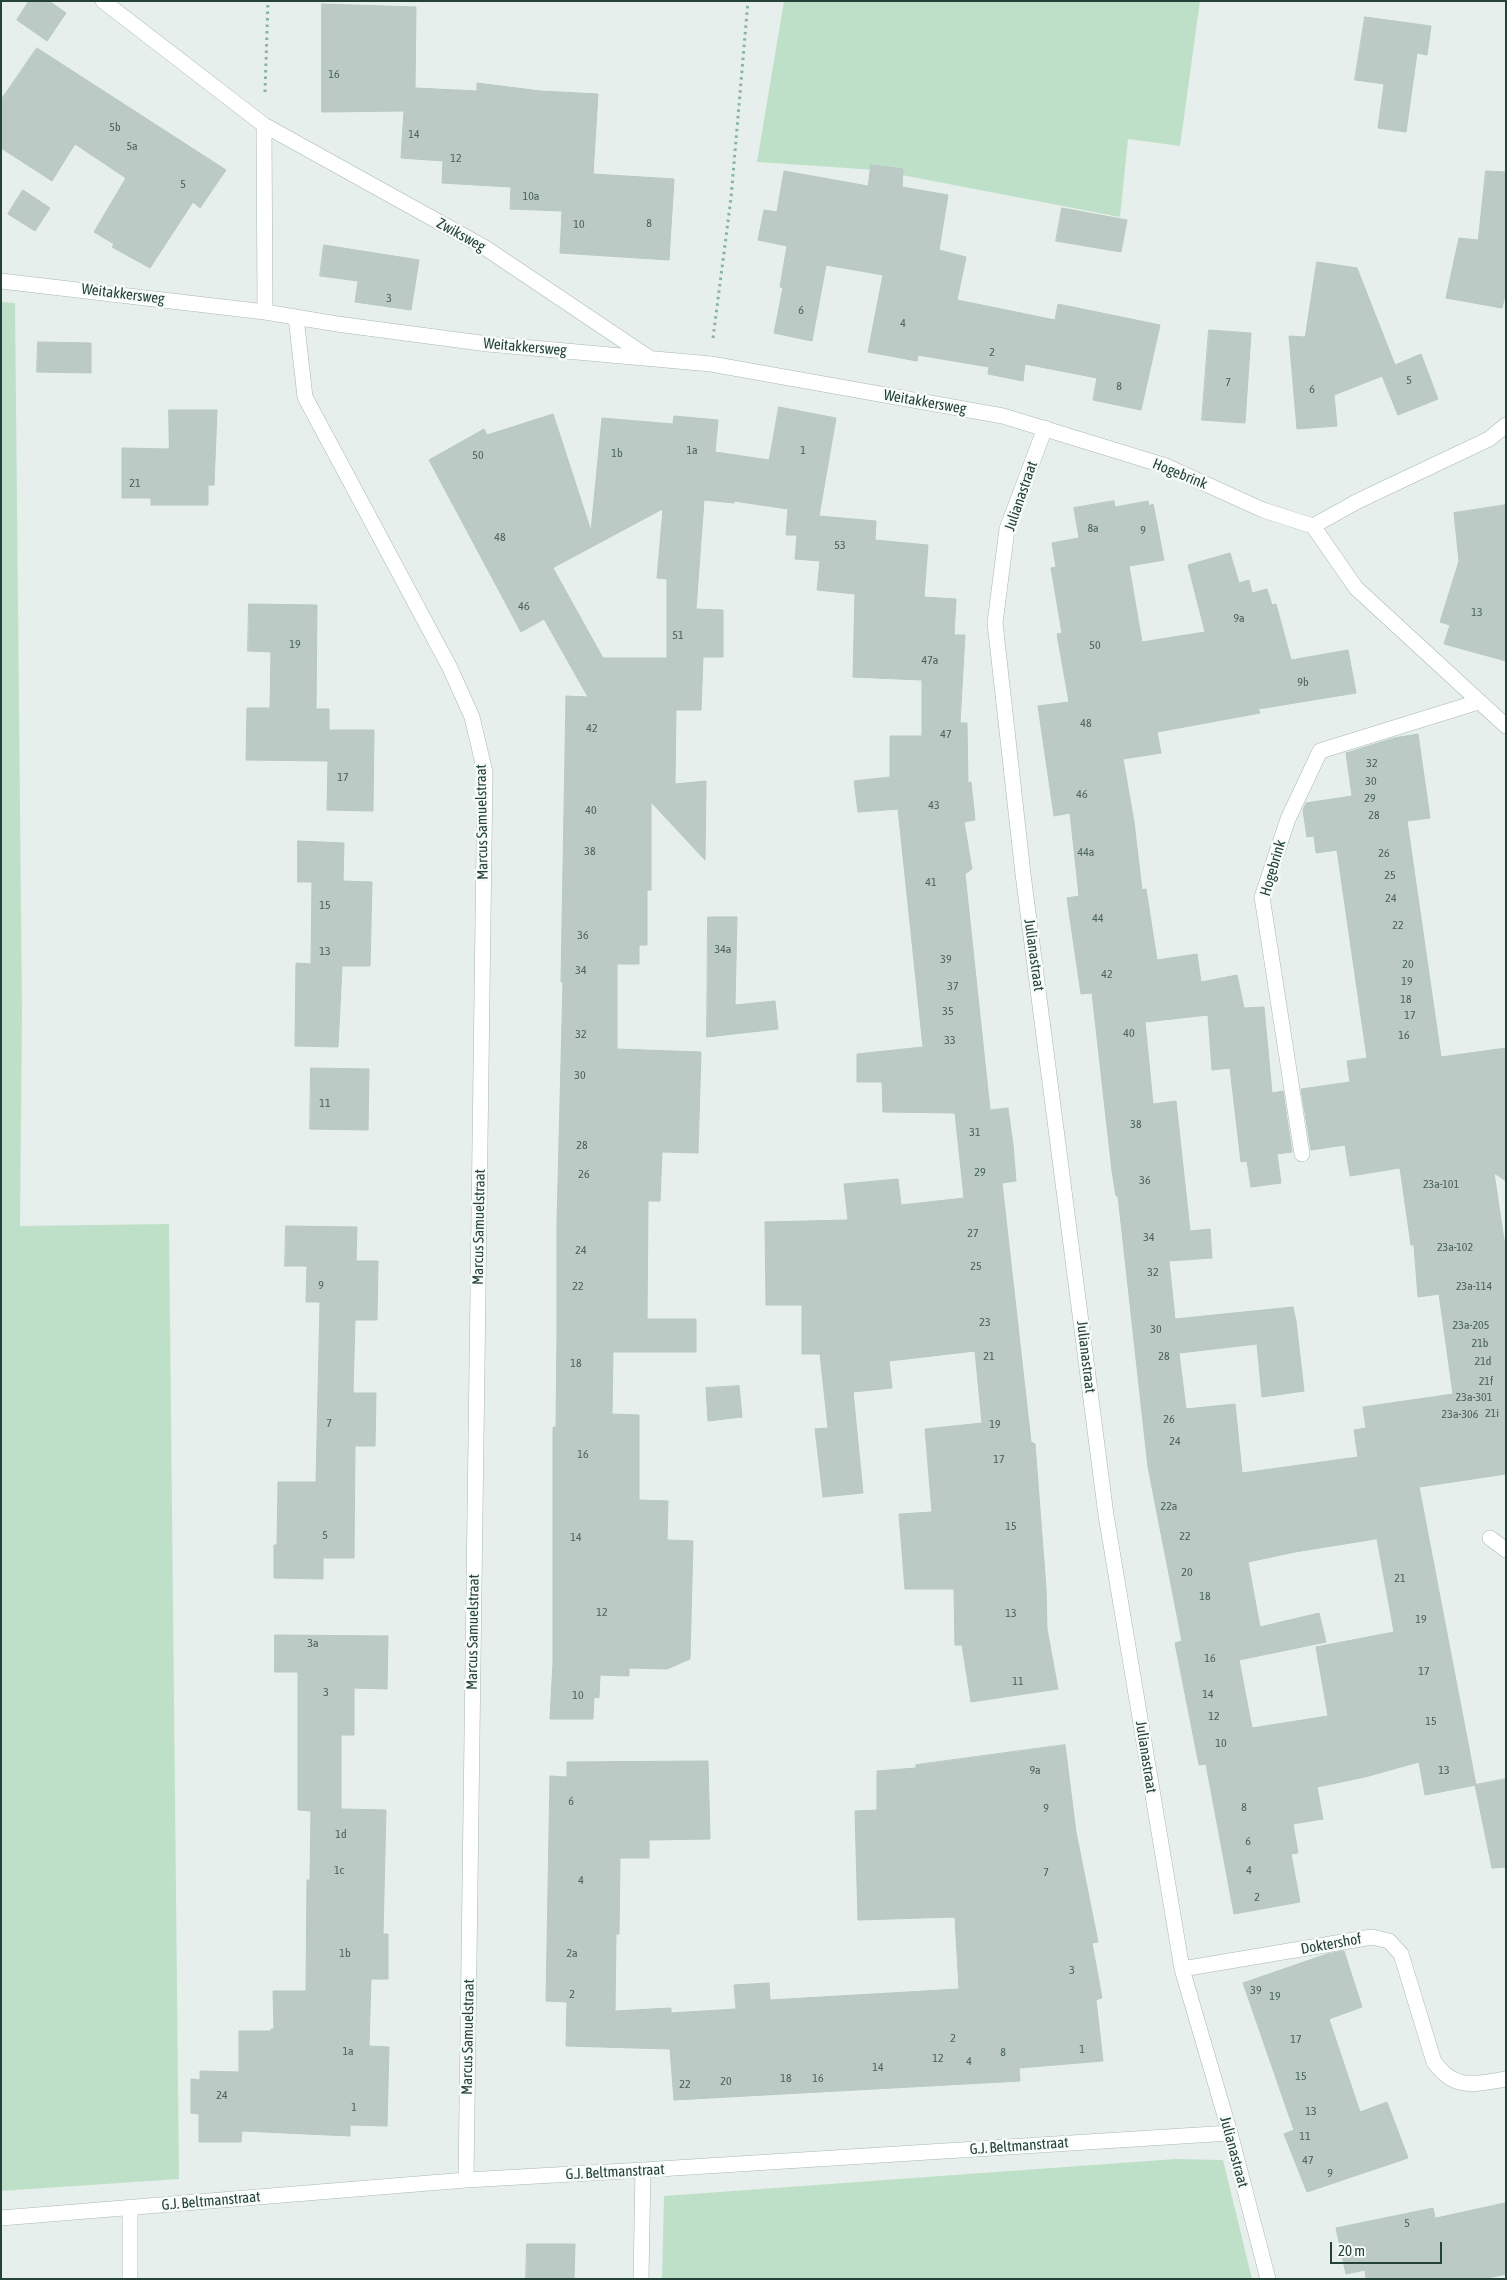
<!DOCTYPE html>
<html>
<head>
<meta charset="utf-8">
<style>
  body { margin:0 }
  #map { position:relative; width:1507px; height:2280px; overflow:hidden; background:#e6efeb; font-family:"Asap Condensed",sans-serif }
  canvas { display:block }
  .frame { position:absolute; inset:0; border:2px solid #24423a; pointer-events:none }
  .scale { position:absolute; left:1330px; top:2242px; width:112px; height:22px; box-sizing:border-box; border:2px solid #24423a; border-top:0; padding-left:6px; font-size:15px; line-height:18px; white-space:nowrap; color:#24423a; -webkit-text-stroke:4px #f7fbf9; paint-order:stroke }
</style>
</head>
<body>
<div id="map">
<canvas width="1507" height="2280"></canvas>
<div class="frame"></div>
<div class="scale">20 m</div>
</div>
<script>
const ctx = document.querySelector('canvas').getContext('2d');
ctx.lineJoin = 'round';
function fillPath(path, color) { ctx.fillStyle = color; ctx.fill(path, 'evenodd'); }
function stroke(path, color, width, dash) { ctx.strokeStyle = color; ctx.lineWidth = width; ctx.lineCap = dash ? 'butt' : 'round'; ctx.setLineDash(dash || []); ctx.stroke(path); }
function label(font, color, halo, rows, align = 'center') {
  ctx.font = font + ' "Asap Condensed",sans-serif'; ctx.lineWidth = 5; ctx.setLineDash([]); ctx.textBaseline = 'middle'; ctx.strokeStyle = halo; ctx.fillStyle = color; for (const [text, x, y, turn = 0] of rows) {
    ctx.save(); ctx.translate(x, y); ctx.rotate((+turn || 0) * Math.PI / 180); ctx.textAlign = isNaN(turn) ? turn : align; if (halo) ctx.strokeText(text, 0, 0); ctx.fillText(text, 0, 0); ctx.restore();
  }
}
fillPath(new Path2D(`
  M784 1H1200L1180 146 1128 139 1120 217 876 170 757 162Z
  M1 302 15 303 22 1012 20 1226 169 1224 179 2179 1 2191Z
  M1176 2159 1223 2160 1252 2279H662L664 2196Z`), '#bfe0c8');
const building = new Path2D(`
  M29 1H49L66 13 47 41 17 20Z
  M322 4 416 7 415 88 477 91V83L540 91 598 94 593 174 674 179 669 260 560 253 562 211 510 209 511 187 442 183 443 161 401 158 404 111 322 112Z
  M1365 17 1431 26 1427 55 1417 53 1406 132 1378 128 1384 84 1355 80Z
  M37 48 226 170 200 208 193 202 150 268 112 247 114 244 94 232 126 178 75 144 52 181 1 148V100Z
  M871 165 903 169 902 187 948 195 939 250 966 257 957 300 1055 320 1058 304 1160 325 1141 410 1093 400 1097 378 1025 364 1023 381 988 374 989 367 918 355 917 361 868 352 883 275 826 265 812 341 774 333 783 288 780 287 787 246 758 240 764 210 777 212 784 171 868 186Z
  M1486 171 1506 172V291L1502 308 1446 298 1459 238 1478 240Z
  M23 190 50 208 35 231 8 214Z
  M1062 208 1127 220 1121 252 1056 241Z
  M324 245 419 260 411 310 355 302 358 281 320 276Z
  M1317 262 1357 268 1395 365 1421 354 1438 399 1398 415 1382 376 1334 395 1337 426 1297 429 1289 336 1305 337Z
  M1209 330 1251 333 1245 423 1202 420Z
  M38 342 91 343V373L37 372Z
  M779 407 836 418 819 516 876 521 875 540 928 545 924 597 956 599 954 635H965L960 723H967L968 783 971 782 975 820 964 822 972 869 965 874 990 1110 1008 1108 1013 1145 1016 1181 1002 1183 1031 1442 1035 1444 1046 1588 1047 1629 1058 1689 971 1702 962 1645H955L954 1589H905L899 1514 932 1512 925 1429 982 1423 975 1351 889 1361 892 1388 853 1392 863 1493 823 1497 815 1429 828 1428 820 1354H802V1305H766L765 1222 848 1220 844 1184 898 1179 901 1205 964 1198 955 1113 883 1112 882 1082H857V1054L923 1047 898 809 858 812 854 781 890 777V736H922V680L853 677 855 594 817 590 820 561 795 559 797 535H786L788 509 734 501V503L704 500 696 609 723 610V657H703L701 710H676L675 784 706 781 705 860 651 802V890H647V945H639V964H617V1049L701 1052 698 1153 662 1152 660 1201H648L647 1319H696V1352H613L612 1414 639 1415V1500L668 1501 667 1540 693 1541 690 1659 667 1669 629 1668V1676L600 1675 599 1698 594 1697 593 1719H550L553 1663V1427H556L557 1332V1221L563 982H561L566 696 588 697 544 619 521 632 429 460 484 429 487 435 553 414 591 531 602 418 673 424 674 416 718 420 715 452 769 460ZM663 509 657 578 667 579V658H603L553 568Z
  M169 410H217L214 485H208V505H151V498H122V448L169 449Z
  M1114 501 1115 507 1148 501 1149 506 1153 504 1164 560 1129 566 1142 642 1205 632 1188 565 1230 553 1239 583 1249 580 1252 593 1267 589 1272 605 1276 604 1291 660 1348 650 1356 693 1258 709 1260 713 1157 732 1161 753 1123 759 1134 822 1142 890 1146 889 1157 960 1197 954 1201 982 1237 975 1244 1008 1264 1007 1272 1093 1283 1091 1292 1152 1277 1154 1281 1183 1251 1187 1247 1161 1241 1162 1230 1068 1212 1070 1208 1015 1145 1022 1153 1104 1176 1101 1190 1231 1210 1229 1212 1258 1169 1261 1175 1319 1293 1307 1296 1321 1304 1391 1262 1397 1257 1344 1179 1353 1186 1409 1235 1404 1242 1473 1358 1457 1354 1430 1366 1428 1363 1407 1453 1394 1439 1294 1418 1297 1414 1245H1411L1400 1168 1350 1176 1345 1145 1311 1150 1301 1089 1350 1082 1347 1061 1367 1058 1337 850 1316 853 1314 836 1307 837 1303 810 1306 803 1352 796 1346 753 1394 738 1418 734 1430 818 1407 821 1441 1057 1506 1048V1181L1494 1173 1506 1253V1474L1419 1487 1476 1785 1425 1795 1419 1762 1365 1777 1317 1787 1323 1819 1293 1824 1298 1853 1291 1854 1300 1902 1234 1914 1206 1764 1199 1765 1175 1643 1182 1641 1148 1467 1118 1196H1116L1112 1171 1092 993 1081 994 1067 898 1079 896 1070 813 1054 816 1038 706 1069 702 1057 634 1062 633 1051 568 1056 567 1052 543 1079 538 1074 508ZM1377 1539 1394 1632 1316 1647 1328 1716 1252 1728 1239 1660 1326 1642 1319 1613 1260 1627 1248 1562 1295 1552Z
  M1506 505V661L1444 644 1450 625 1440 622 1459 561 1454 513Z
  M249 604 317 605 316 709H329V730H374L373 811 327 810 328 761 246 760 247 708H270L271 652 248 651Z
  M298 841 344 843 343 881 372 882 370 966H342L338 1047 295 1046 296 963 311 964 312 882H298Z
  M708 917H737L735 1005 775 1001 778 1029 707 1037Z
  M311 1068 369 1069 368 1130 310 1129Z
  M286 1226 357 1227 356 1261H378L377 1320H355L353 1393H376L375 1446H355L354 1558H323V1579L274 1578V1545H277L278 1482H316L320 1302H306L307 1266H285Z
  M739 1386 742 1417 708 1421 706 1388Z
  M275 1635 388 1636 387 1689 354 1688V1735H341V1809L386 1810 383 1934H388V1979H371L369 2046 389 2047 387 2126 350 2125V2136L242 2131 241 2142H199V2114L191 2113V2079L200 2080V2071L239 2072V2031H271V2029H274L273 1991H306L307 1880H310L311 1811 298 1810V1672H275Z
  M1065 1745 1076 1832 1098 1942 1092 1943 1102 1998 1096 2000 1103 2061 1019 2068 1020 2081 674 2100 670 2049 566 2046 567 2002 546 2001 550 1776 567 1777V1762L708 1761 710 1839 649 1840V1858H620L619 1934H616L615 2011 671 2008V2013L736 2009 734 1985 769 1983 770 2000 959 1989 955 1917 858 1920 855 1811 877 1810V1771L916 1768V1765Z
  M1506 1779V1867L1492 1868 1475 1785Z
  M1344 1951 1362 2007 1329 2019 1360 2112 1387 2102 1408 2158 1307 2192 1284 2134 1294 2130 1243 1983 1327 1954Z
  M1506 2203V2274L1483 2279H1366L1365 2270 1346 2274 1336 2228 1433 2208 1435 2218Z
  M527 2244H575L574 2279H526Z`);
fillPath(building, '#bbcac4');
stroke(building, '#b8c9c2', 1);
const lane = new Path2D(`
  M1490 1538 1506 1550`);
const street = new Path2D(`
  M103 1 264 125 484 247 648 357
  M264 125 265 312
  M1 281 265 312 337 324 488 344 711 364 1003 416 1166 466 1263 510 1313 526 1356 588 1506 726
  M296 317 305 397 450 668 472 717 485 772 466 2180
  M1045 428 1007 529 995 623 1023 874 1106 1515 1182 1969 1230 2133 1268 2279
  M1313 526 1358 501 1489 439 1506 425
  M1302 1154 1262 897 1288 819 1320 751 1478 702
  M1182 1969 1372 1937 1389 1941 1401 1954 1434 2062C1455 2091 1474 2084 1506 2079
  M130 2207V2279
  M1 2218 466 2180 643 2170 1230 2133
  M641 2279 643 2170`);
stroke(lane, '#a8b8b2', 16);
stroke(street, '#a8b8b2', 16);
stroke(new Path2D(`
  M265 92 268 1
  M713 338 731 198 748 1`), '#86b3a5', 3, [2.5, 4]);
stroke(lane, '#fff', 15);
stroke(street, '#fff', 15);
label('12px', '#4a645c', null, [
  ["16",334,74],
  ["5b",115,127],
  ["14",414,134],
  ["5a",132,146],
  ["12",456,158],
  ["5",183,184],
  ["10a",531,196],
  ["8",649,223],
  ["10",579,224],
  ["3",389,298],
  ["6",801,310],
  ["4",903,323],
  ["2",992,352],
  ["5",1409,380],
  ["7",1228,382],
  ["8",1119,386],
  ["6",1312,389],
  ["1a",692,450],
  ["1",803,450],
  ["1b",617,453],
  ["50",478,455],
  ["21",135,483],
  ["8a",1093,528],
  ["9",1143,530],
  ["48",500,537],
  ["53",840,545],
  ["46",524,606],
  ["13",1477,612],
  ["9a",1239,618],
  ["51",678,635],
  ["19",295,644],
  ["50",1095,645],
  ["47a",930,660],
  ["9b",1303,682],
  ["48",1086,723],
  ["42",592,728],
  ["47",946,734],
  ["32",1372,763],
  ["17",343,777],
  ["30",1371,781],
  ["46",1082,794],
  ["29",1370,798],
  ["43",934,805],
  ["40",591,810],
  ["28",1374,815],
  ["38",590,851],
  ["44a",1086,852],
  ["26",1384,853],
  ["25",1390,875],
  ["41",931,882],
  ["24",1391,898],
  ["15",325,905],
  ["44",1098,918],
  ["22",1398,925],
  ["36",583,935],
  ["34a",723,949],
  ["13",325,951],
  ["39",946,959],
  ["20",1408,964],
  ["34",581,970],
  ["42",1107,974],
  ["19",1407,981],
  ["37",953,986],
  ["18",1406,999],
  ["35",948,1011],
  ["17",1410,1015],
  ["40",1129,1033],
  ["32",581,1034],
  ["16",1404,1035],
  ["33",950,1040],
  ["30",580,1075],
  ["11",325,1103],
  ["38",1136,1124],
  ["31",975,1132],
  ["28",582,1145],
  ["29",980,1172],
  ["26",584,1174],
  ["36",1145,1180],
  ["23a-101",1441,1184],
  ["27",973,1233],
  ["34",1149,1237],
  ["23a-102",1455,1247],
  ["24",581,1250],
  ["25",976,1266],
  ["32",1153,1272],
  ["9",321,1285],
  ["22",578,1286],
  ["23a-114",1474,1286],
  ["23",985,1322],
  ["23a-205",1471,1325],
  ["30",1156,1329],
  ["21b",1480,1343],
  ["21",989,1356],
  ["28",1164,1356],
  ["21d",1483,1361],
  ["18",576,1363],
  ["21f",1486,1381],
  ["23a-301",1474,1397],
  ["21i",1492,1413],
  ["23a-306",1460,1414],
  ["26",1169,1419],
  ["7",329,1423],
  ["19",995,1424],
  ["24",1175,1441],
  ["16",583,1454],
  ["17",999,1459],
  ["22a",1169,1506],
  ["15",1011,1526],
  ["5",325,1535],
  ["22",1185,1536],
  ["14",576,1537],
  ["20",1187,1572],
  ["21",1400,1578],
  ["18",1205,1596],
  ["12",602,1612],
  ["13",1011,1613],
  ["19",1421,1619],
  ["3a",313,1643],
  ["16",1210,1658],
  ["17",1424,1671],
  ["11",1018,1681],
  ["3",326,1692],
  ["14",1208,1694],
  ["10",578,1695],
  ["12",1214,1716],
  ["15",1431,1721],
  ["10",1221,1743],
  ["9a",1035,1770],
  ["13",1444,1770],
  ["6",571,1801],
  ["8",1244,1807],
  ["9",1046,1808],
  ["1d",341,1834],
  ["6",1248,1841],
  ["1c",339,1870],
  ["4",1249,1870],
  ["7",1046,1872],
  ["4",581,1880],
  ["2",1257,1897],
  ["1b",345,1953],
  ["2a",572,1953],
  ["3",1072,1970],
  ["39",1256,1990],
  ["2",572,1994],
  ["19",1275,1996],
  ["2",953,2038],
  ["17",1296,2039],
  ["1",1082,2049],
  ["1a",348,2051],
  ["8",1003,2052],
  ["12",938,2058],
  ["4",969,2061],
  ["14",878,2067],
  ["15",1301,2076],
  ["18",786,2078],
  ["16",818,2078],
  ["20",726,2081],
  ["22",685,2084],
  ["24",222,2095],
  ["1",354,2107],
  ["13",1311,2111],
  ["11",1305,2136],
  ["47",1308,2160],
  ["9",1330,2173],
  ["5",1407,2223]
]);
label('15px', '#24423a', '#f7fbf9', [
  ["Zwiksweg",461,235,29],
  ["Weitakkersweg",123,294,7],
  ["Weitakkersweg",525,347,5],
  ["Weitakkersweg",925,402,10],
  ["Hogebrink",1180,474,22],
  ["Julianastraat",1021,496,-71],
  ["Marcus Samuelstraat",482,822,-91],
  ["Hogebrink",1273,868,-74],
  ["Julianastraat",1034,955,82],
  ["Marcus Samuelstraat",479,1227,-89],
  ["Julianastraat",1086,1357,83],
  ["Marcus Samuelstraat",473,1632,-89],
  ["Julianastraat",1146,1757,81],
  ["Doktershof",1331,1944,-10],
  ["Marcus Samuelstraat",468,2037,-89],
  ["G.J. Beltmanstraat",1019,2146,-4],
  ["Julianastraat",1234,2152,75],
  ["G.J. Beltmanstraat",615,2172,-3],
  ["G.J. Beltmanstraat",211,2201,-5]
]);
</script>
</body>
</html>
